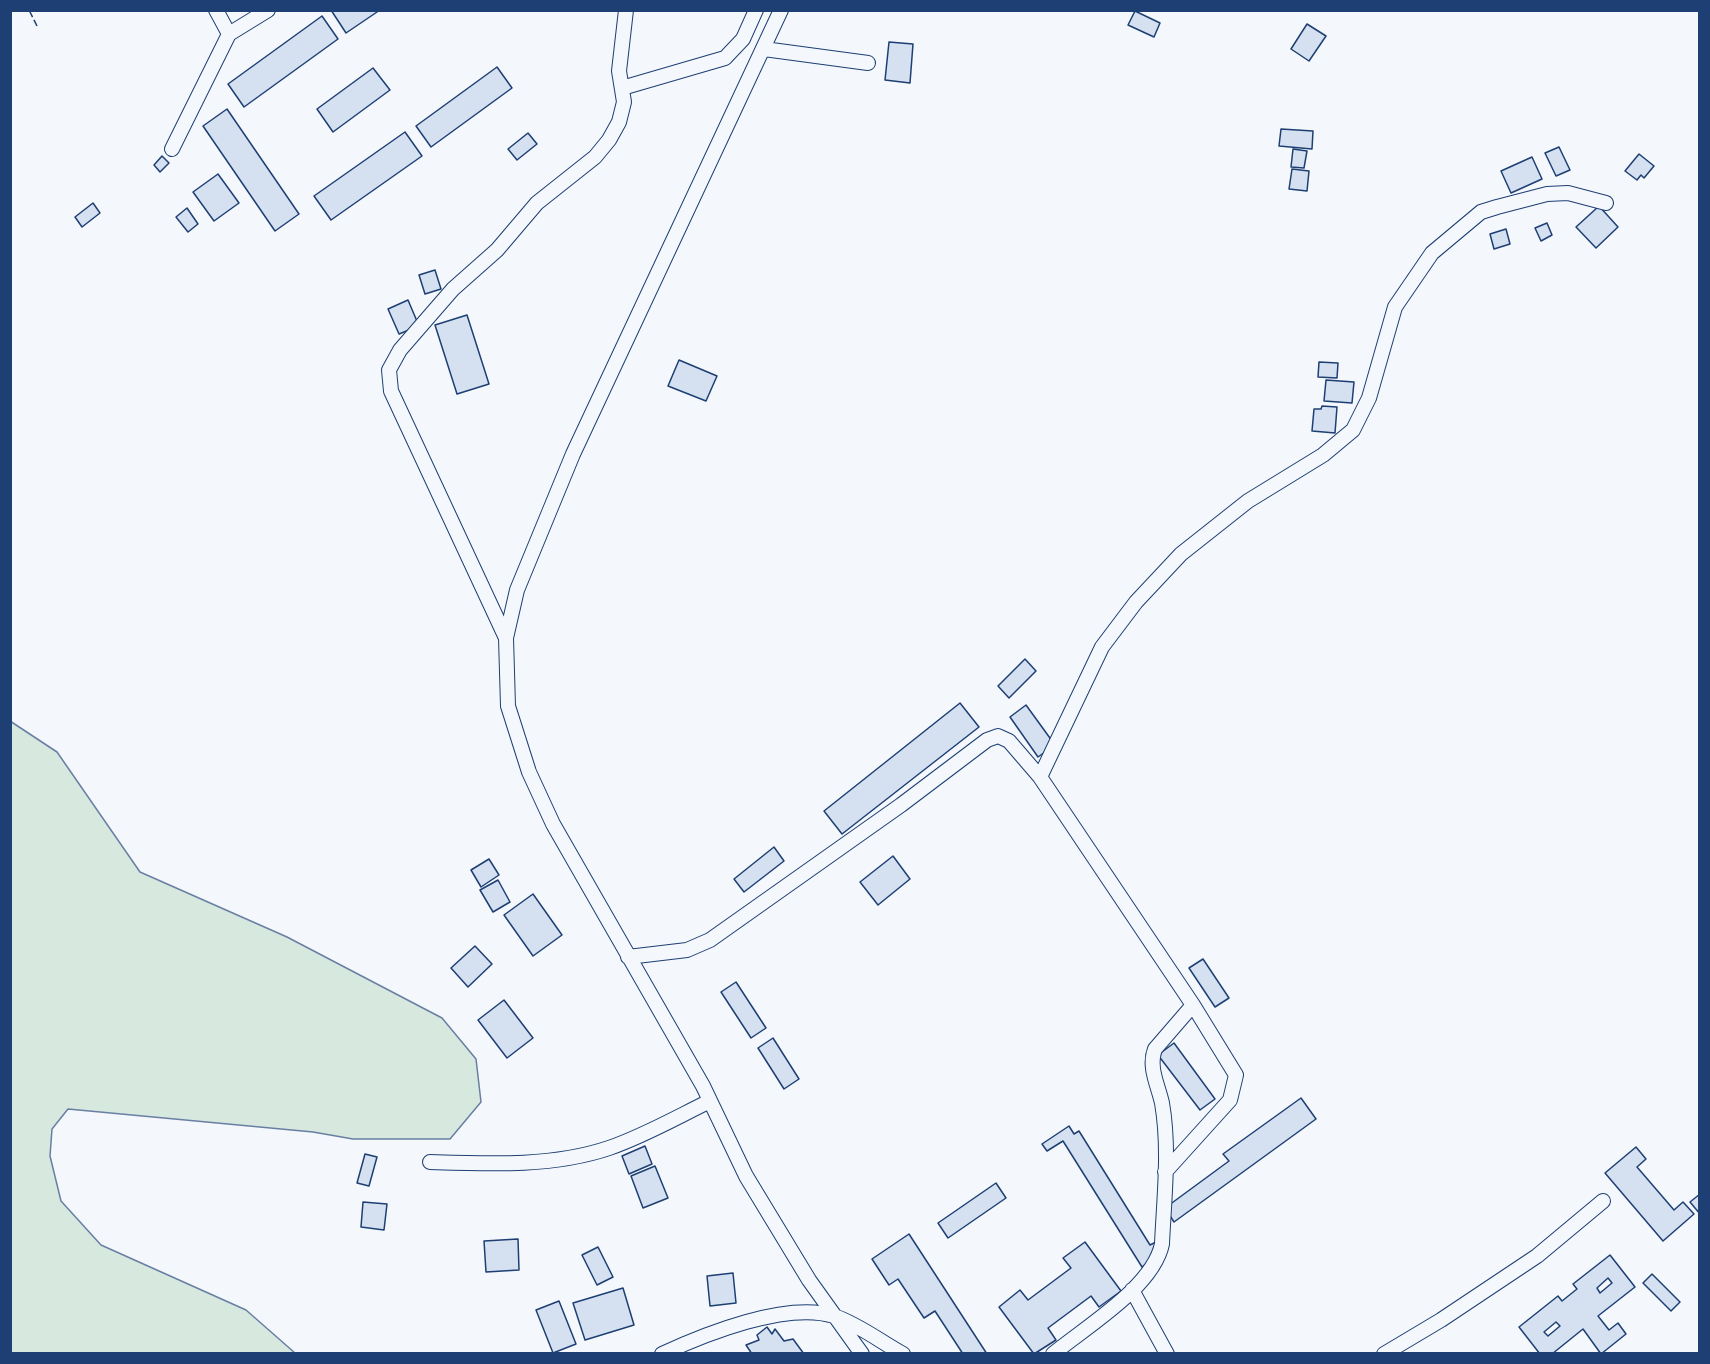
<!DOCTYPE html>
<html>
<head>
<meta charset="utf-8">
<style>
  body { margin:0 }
  #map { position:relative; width:1710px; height:1364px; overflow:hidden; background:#f4f7fb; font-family:Bitter,serif }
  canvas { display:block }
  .frame { position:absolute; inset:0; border:12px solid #1d3f73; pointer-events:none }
</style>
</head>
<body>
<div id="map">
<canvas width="1710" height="1364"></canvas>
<div class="frame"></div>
</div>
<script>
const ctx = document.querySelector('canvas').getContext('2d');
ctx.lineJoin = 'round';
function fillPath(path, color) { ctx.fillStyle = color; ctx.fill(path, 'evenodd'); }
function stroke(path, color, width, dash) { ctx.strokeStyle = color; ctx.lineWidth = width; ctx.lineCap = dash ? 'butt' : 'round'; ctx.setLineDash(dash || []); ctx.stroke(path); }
const green = new Path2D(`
  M10 721 57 752 140 872 287 937 442 1018 476 1059 481 1102 450 1139H353L313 1132 68 1109 52 1129 50 1156 61 1201 101 1245 246 1310 295 1353H11Z`);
fillPath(green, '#d7e8df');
stroke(green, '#687fa3', 1.5);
const building = new Path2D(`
  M331 10H380L346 33Z
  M1135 11 1160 23 1154 37 1128 25Z
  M322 16 338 39 244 107 228 84Z
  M1307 24 1326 36 1309 61 1291 49Z
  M889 42 913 44 910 83 885 80Z
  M497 67 512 88 431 147 416 126Z
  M373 68 390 90 333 132 317 109Z
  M227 109 299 214 275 231 203 126Z
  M1281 129 1313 131 1312 149 1279 146Z
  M405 132 422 156 331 220 314 196Z
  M528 133 537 144 517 160 508 149Z
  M1559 147 1570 170 1556 176 1545 153Z
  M1293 149 1307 151 1304 168 1291 167Z
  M1639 154 1654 166 1644 178 1641 175 1637 180 1625 171Z
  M162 156 169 163 160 172 154 165Z
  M1532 157 1542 179 1511 193 1501 171Z
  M1292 169 1309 171 1307 191 1289 189Z
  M218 174 239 203 214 221 193 192Z
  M93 203 100 213 82 227 75 217Z
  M1599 206 1618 227 1596 248 1576 227Z
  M187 208 198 224 188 232 176 217Z
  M1547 223 1552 235 1541 241 1535 228Z
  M1506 229 1510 244 1494 249 1490 234Z
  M435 270 441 289 425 294 419 275Z
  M408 300 419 326 399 334 388 309Z
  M467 315 489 384 457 394 435 325Z
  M679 360 717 376 706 401 668 386Z
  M1319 362 1338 363 1337 378 1318 377Z
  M1326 380 1354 382 1352 403 1324 401Z
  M1322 406 1337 407 1335 433 1312 431 1314 409H1321Z
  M1025 659 1036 671 1009 698 998 686Z
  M960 703 979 727 842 834 824 811Z
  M1026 705 1055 745 1038 757 1010 717Z
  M774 847 784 861 744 892 734 879Z
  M893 856 910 879 878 905 860 882Z
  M489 859 499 875 481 887 471 870Z
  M498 880 510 902 493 912 480 890Z
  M533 894 562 935 533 956 504 915Z
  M475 946 492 964 468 987 451 968Z
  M1203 959 1229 998 1215 1007 1189 968Z
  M736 982 766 1028 751 1038 721 992Z
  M504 1000 533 1038 507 1058 478 1020Z
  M773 1038 799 1079 784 1089 758 1048Z
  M1174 1043 1215 1099 1200 1110 1158 1055Z
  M1301 1098 1316 1119 1174 1222 1165 1208 1229 1161 1223 1154Z
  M1069 1126 1074 1134 1079 1131 1150 1245 1156 1242 1155 1257 1142 1267 1063 1141 1047 1151 1042 1144Z
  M645 1146 652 1164 629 1174 622 1156Z
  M1636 1147 1646 1159 1637 1167 1674 1210 1683 1202 1694 1214 1663 1241 1605 1173Z
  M365 1154 377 1157 369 1186 357 1183Z
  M655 1166 668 1198 643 1208 631 1176Z
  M996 1183 1006 1198 948 1238 938 1223Z
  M1700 1194V1214L1690 1202Z
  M363 1202 387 1204 384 1230 361 1227Z
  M909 1234 987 1354H963L935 1311 924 1318 898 1279 889 1285 872 1259Z
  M518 1239 519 1270 486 1272 484 1241Z
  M1085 1242 1121 1291 1099 1307 1091 1296 1048 1328 1056 1340 1034 1354 999 1307 1020 1290 1028 1300 1071 1268 1063 1258Z
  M598 1247 613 1277 597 1285 582 1255Z
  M1610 1255 1635 1287 1598 1316 1609 1330 1618 1323 1626 1334 1601 1354 1583 1329 1552 1354H1540L1519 1327 1558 1296 1562 1301 1577 1289 1573 1284ZM1608 1278 1612 1283 1600 1293 1597 1288ZM1556 1322 1560 1326 1548 1336 1544 1332Z
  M733 1273 736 1303 710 1306 707 1276Z
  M1652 1274 1680 1302 1671 1311 1643 1283Z
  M623 1288 634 1325 585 1340 573 1303Z
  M559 1301 576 1344 553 1353 536 1310Z
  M767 1327 772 1334 775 1329 784 1341 793 1339 804 1354H752L746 1345 759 1340 757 1335Z`);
fillPath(building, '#d5e0f0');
stroke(building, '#1d3f73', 1.5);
const street = new Path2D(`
  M781 10 573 454 517 590 506 638 508 706 529 772 553 824 703 1086 746 1176 809 1280 862 1354
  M229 34 268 10
  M764 49 868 63
  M622 88 725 58 743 39 756 10
  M172 149 229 34 216 10
  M506 638 391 391 389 370 400 350 453 289 497 250 537 203 595 157 609 140 619 122 624 102 619 71 626 10
  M1040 777 1102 647 1136 602 1181 554 1248 501 1323 455 1353 430 1369 398 1395 307 1432 253 1481 212 1497 207 1547 194 1568 193 1606 203
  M628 957 687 950 710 940 901 805 987 740 998 736 1009 741 1040 777 1193 1005 1155 1049C1148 1067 1158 1085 1162 1103 1170 1149 1164 1198 1162 1244 1153 1287 1087 1326 1053 1354
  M430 1162C489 1164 553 1167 609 1148 644 1136 677 1117 710 1101
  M1165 1172 1230 1100 1236 1075 1193 1005
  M1132 1290 1167 1354
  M662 1354C705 1334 787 1301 834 1316 858 1324 881 1342 903 1354
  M1384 1354 1441 1320 1537 1256 1603 1201`);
stroke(street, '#1d3f73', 16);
stroke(street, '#f4f7fb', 14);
stroke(new Path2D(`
  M29 10 37 26`), '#1d3f73', 1.5, [8, 3]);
</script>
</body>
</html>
